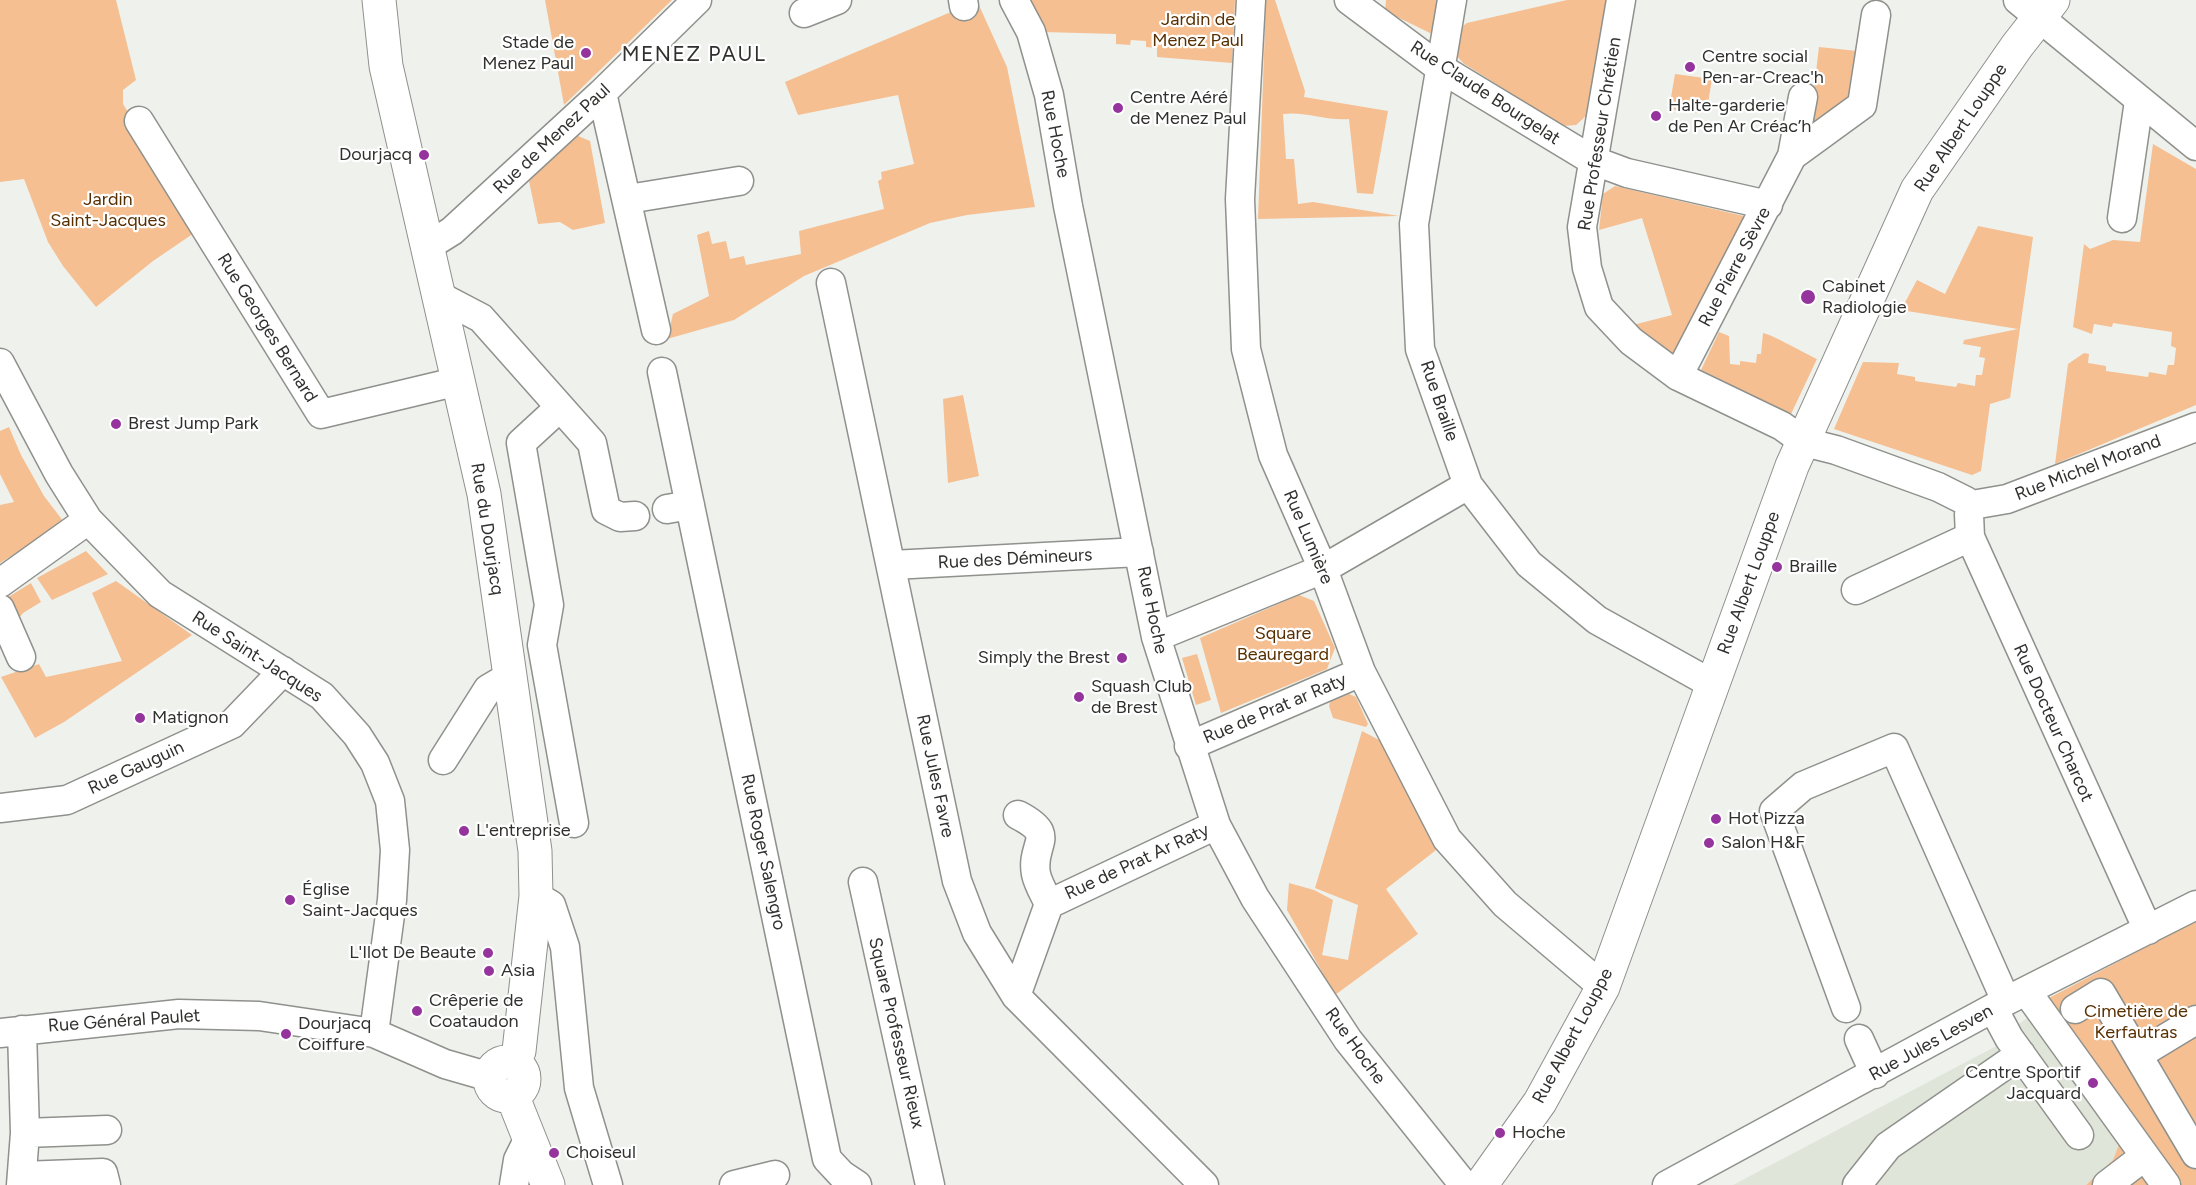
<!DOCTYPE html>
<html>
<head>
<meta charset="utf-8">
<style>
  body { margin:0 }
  canvas { display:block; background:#eef1ec }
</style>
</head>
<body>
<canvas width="2196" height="1185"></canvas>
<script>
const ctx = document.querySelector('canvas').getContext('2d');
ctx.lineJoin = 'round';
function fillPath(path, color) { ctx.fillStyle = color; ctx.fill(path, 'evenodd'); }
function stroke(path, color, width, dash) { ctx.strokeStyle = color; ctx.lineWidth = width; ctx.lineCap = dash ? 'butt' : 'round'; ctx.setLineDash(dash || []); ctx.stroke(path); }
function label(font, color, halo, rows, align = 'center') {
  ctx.font = font + ' Figtree,sans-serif'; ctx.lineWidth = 4.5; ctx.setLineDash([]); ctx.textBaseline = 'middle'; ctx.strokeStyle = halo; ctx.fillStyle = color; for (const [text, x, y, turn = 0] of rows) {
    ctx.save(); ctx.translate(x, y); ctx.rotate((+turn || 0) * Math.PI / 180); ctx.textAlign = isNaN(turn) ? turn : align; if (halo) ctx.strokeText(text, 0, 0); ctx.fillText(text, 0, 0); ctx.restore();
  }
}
fillPath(new Path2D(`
  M2030 1016 2120 1143 2113 1160 2086 1185H1733L2004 1042 2013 1028Z`), '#e0e5d9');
fillPath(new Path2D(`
  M0 0H116L136 80 123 90V104L200 229 153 261 96 307 63 266 48 242 24 179 0 182Z
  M545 0H672L564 105Z
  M1030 0H1235L1232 63 1157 57V48L1146 47V41L1131 40 1130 45 1116 44V34L1043 32Z
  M1266 0H1275L1305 91 1304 97 1388 111 1373 194 1357 193 1349 119C1327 121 1305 111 1283 114L1286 159H1294L1298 204 1313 202 1399 216 1258 219Z
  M1386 0H1439L1432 34 1385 11Z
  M1567 0H1606L1586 116 1576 125 1563 126 1463 63 1455 54 1459 29 1467 23Z
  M977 1 1007 67 1035 207 967 215 930 223 804 276 734 320 667 339 673 314 709 296 697 235 709 231 712 244 726 241 730 259 744 256 746 265 801 254 799 231 884 209 878 181 882 179 881 172 914 164 898 95 798 115 785 82Z
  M1819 47 1867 52 1861 88 1808 139Z
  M1675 74 1712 79 1708 103 1699 102 1697 113 1669 109Z
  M576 135 590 141 605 223 573 230 560 222 538 224 529 181Z
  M2153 144 2196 169V405L2055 464 2068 364 2084 353 2089 354 2088 363 2106 366V371L2148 377 2149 372 2166 375 2168 365H2174L2176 348 2171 346 2172 332 2113 323 2112 327 2094 324 2092 334 2073 327 2084 244 2090 249 2113 240 2140 242Z
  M1615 186 1748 217 1674 358 1633 325 1672 315 1642 218 1599 230 1603 194Z
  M1978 226 2033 237 2010 398 1990 404 1981 471 1972 475 1834 429 1863 362 1899 363 1897 374 1915 377V381L1956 387 1958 383 1975 386 1976 375H1982L1985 358 1979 357 1981 347 1963 344 1964 340 2018 329 1901 310 1917 280 1945 294Z
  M1719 332 1729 336 1730 364 1740 365V361L1756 363 1757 354H1761L1763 333C1771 334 1806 354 1817 359L1791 414 1701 370Z
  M963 395 979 476 948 483 943 399Z
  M9 427 21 455 44 496 70 530 54 529 0 563V505L14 502 0 474V431Z
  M86 551 108 574 52 600 37 578Z
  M116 581 192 635 64 722 35 738 1 677 39 664 46 677 122 661 92 593Z
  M31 583 41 602 23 613 14 624 5 599Z
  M1299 595 1314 601 1335 648 1327 669 1221 713 1200 638Z
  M1197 654 1211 700 1196 705 1182 658Z
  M1349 694 1356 697 1368 724 1366 727 1333 718 1329 706 1330 702Z
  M1362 731 1381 741 1440 847 1386 889 1418 934 1335 995 1287 910 1289 883 1314 890 1333 900 1322 955 1348 960 1358 905 1315 888Z
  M2196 921V1185H2086L2113 1160 2120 1142 2047 999Z`), '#f5bf92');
const minor = new Path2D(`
  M963 0 964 6
  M1014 0 1031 32 1049 95 1068 206 1156 637 1216 825 1255 898 1348 1040 1464 1185
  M1251 0 1240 199 1246 349 1273 455 1323 569 1361 672 1447 839 1505 904 1603 987
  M1349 0 1440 68 1592 160 1627 173 1768 205
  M1452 0 1414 224 1420 349 1468 485 1529 564 1597 620 1712 684
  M1621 0 1582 227 1587 268 1599 307 1631 341 1678 376 1782 426 1804 442 1836 450 1938 487 1966 501
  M2018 0 2196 146
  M804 13 837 0
  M602 93 656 330
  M139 121 321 414 459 381
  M1792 156 1803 97
  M628 199 739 181
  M2122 218 2139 101
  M428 246 452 231 602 93 697 0
  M831 283 957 881 977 933 1016 996 1204 1185
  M439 296 481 318 592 443 606 510 620 517 635 516
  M0 363 59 474 88 520 160 594 322 696 357 735 375 763 390 801 395 850 392 900 374 1033
  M662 372 827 1159 842 1175 857 1185
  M1678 376 1792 156 1862 105 1876 15
  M559 408 521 443 549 605 542 645 574 823
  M1978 504 2007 499 2196 427
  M667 509 690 505
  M1969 514 1970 537 2148 930
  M892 565 1139 552
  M0 583 88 520
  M1856 590 1970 537
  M0 609 21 657
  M1156 637 1323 569 1468 485
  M1189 746 1361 672
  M443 760 488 689 510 676
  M0 808 67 800 232 724 283 671
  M1018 815C1059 836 1030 843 1036 874 1038 884 1045 895 1049 904
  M863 882 930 1185
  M536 896 551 905 565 947 579 1088 608 1185
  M2027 992 2145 1156 2107 1185
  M1016 996 1049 904 1216 825
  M1846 1008 1774 811 1803 786 1894 748 2006 1001
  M1993 1008 2009 1038 2079 1135
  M2075 1009 2101 993 2196 1154
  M0 1033 179 1014 259 1016 374 1033 445 1064 490 1077
  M1859 1039 1875 1074
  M2138 1055 2196 1020
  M25 1133 107 1130
  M2145 1156 2166 1185
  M22 1176 103 1173 106 1185
  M21 1185 25 1133 22 1030
  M514 1185 518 1160 528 1140
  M734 1185 775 1175
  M1667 1185 2006 1001 2196 905
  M1857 1185 1888 1146 2021 1054`);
const major = new Path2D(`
  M379 0 386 66 484 494 535 851 536 896 519 1051 513 1063
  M490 1079a17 17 0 1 1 34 0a17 17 0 1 1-34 0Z
  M512 1095 548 1185
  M1481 1185 1540 1102 1603 987 1792 466 1917 190 2017 46 2053 0`);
stroke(minor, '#8f918c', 31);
stroke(major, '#8f918c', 35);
stroke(minor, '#fff', 28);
stroke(major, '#fff', 33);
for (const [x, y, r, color] of [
  [586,53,6,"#94349c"],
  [1690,67,6,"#94349c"],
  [1118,108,6,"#94349c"],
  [1656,116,6,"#94349c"],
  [424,155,6,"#94349c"],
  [1808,297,8,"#94349c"],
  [116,424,6,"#94349c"],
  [1777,567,6,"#94349c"],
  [1122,658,6,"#94349c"],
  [1079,697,6,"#94349c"],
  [140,718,6,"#94349c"],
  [1716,819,6,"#94349c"],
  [464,831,6,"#94349c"],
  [1709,843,6,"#94349c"],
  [290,900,6,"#94349c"],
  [488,953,6,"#94349c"],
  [489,971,6,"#94349c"],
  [417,1011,6,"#94349c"],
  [286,1034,6,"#94349c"],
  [2093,1083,6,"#94349c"],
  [1500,1133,6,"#94349c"],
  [554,1153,6,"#94349c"]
]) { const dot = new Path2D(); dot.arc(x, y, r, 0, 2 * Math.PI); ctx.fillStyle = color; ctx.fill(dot); stroke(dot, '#fff', 2); }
label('18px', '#582f00', '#fff', [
  ["Jardin de",1198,20],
  ["Menez Paul",1198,41],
  ["Jardin",108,200],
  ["Saint-Jacques",108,221],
  ["Square",1283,634],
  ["Beauregard",1283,655],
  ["Cimetière de",2136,1012],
  ["Kerfautras",2136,1033]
]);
label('18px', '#30312f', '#fff', [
  ["Stade de",574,43,"right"],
  ["Menez Paul",574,64,"right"],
  ["Centre social",1702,57],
  ["Pen-ar-Creac'h",1702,78],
  ["Centre Aéré",1130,98],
  ["de Menez Paul",1130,119],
  ["Halte-garderie",1668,106],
  ["de Pen Ar Créac’h",1668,127],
  ["Dourjacq",412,155,"right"],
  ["Cabinet",1822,287],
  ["Radiologie",1822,308],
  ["Brest Jump Park",128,424],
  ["Braille",1789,567],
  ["Simply the Brest",1110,658,"right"],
  ["Squash Club",1091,687],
  ["de Brest",1091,708],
  ["Matignon",152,718],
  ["Hot Pizza",1728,819],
  ["L'entreprise",476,831],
  ["Salon H&F",1721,843],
  ["Église",302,890],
  ["Saint-Jacques",302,911],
  ["L'Ilot De Beaute",476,953,"right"],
  ["Asia",501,971],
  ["Crêperie de",429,1001],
  ["Coataudon",429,1022],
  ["Dourjacq",298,1024],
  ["Coiffure",298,1045],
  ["Centre Sportif",2081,1073,"right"],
  ["Jacquard",2081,1094,"right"],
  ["Hoche",1512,1133],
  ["Choiseul",566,1153]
], 'left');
label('18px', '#30312f', '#fff', [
  ["Rue Claude Bourgelat",1485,93,33],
  ["Rue Albert Louppe",1961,128,-56],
  ["Rue Hoche",1055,134,79],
  ["Rue Professeur Chrétien",1600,134,-81],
  ["Rue de Menez Paul",552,139,-43],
  ["Rue Pierre Sèvre",1735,267,-62],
  ["Rue Georges Bernard",267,328,58],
  ["Rue Braille",1439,401,71],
  ["Rue Michel Morand",2088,468,-21],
  ["Rue du Dourjacq",487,529,81],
  ["Rue Lumière",1308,537,67],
  ["Rue des Démineurs",1015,559,-3],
  ["Rue Albert Louppe",1749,583,-70],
  ["Rue Hoche",1152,610,78],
  ["Rue Saint-Jacques",257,657,33],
  ["Rue de Prat ar Raty",1275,709,-23],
  ["Rue Docteur Charcot",2053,723,66],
  ["Rue Gauguin",136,768,-25],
  ["Rue Jules Favre",935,776,78],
  ["Rue Roger Salengro",763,852,78],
  ["Rue de Prat Ar Raty",1137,862,-25],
  ["Rue Général Paulet",124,1021,-4],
  ["Square Professeur Rieux",896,1033,77],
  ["Rue Albert Louppe",1573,1036,-62],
  ["Rue Jules Lesven",1931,1043,-29],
  ["Rue Hoche",1355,1046,54]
]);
ctx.letterSpacing = '1.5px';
label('21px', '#30312f', '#fff', [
  ["MENEZ PAUL",694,55]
]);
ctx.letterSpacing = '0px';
</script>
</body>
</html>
